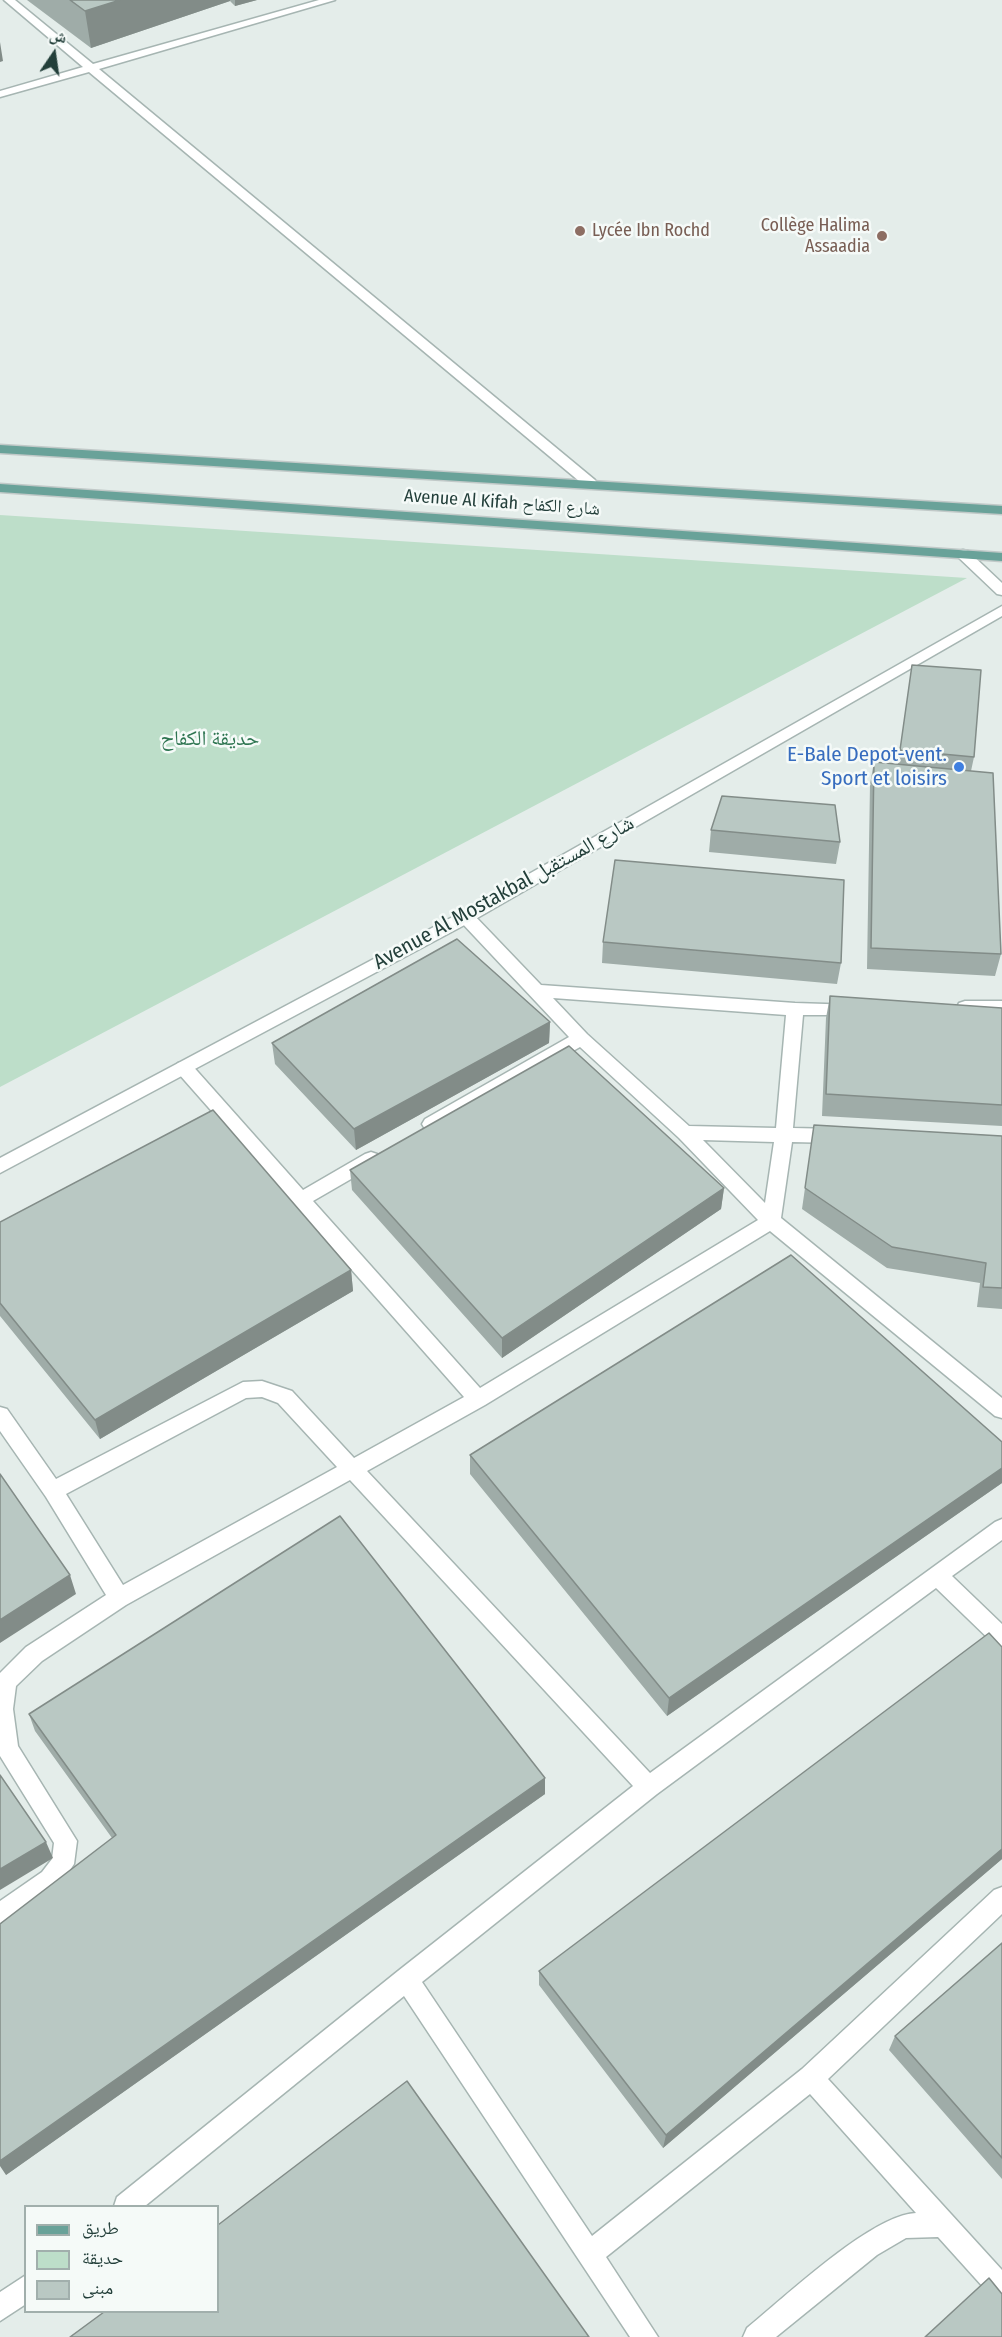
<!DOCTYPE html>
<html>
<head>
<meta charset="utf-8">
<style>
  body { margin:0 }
  #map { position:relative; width:1002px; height:2337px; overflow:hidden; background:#e4edea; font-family:"Fira Sans Condensed","Noto Naskh Arabic",sans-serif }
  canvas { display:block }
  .legend { position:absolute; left:24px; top:2205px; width:195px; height:108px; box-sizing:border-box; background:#f5faf8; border:2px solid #a1afac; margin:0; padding:8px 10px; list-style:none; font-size:18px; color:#233f3a }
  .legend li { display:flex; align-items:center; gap:12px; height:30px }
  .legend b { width:30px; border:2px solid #a1afac }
  .north { position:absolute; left:24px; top:24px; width:60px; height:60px; -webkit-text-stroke:4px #f5faf8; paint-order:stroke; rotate:13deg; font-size:16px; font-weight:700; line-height:24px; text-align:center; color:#233f3a }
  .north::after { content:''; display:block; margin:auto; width:21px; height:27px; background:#233f3a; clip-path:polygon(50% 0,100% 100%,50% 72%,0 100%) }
</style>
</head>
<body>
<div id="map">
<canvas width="1002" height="2337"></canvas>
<ul class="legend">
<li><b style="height:8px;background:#69a299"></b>طريق</li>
<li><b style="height:16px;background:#bddec9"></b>حديقة</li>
<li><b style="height:16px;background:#b9c8c3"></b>مبنى</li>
</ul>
<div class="north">ش</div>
</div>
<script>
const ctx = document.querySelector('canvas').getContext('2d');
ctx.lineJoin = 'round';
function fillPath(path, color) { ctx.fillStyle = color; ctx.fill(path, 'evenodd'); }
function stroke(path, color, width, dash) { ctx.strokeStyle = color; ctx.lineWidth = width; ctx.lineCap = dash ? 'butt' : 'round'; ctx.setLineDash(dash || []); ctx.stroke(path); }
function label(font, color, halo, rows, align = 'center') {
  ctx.font = font + ' "Fira Sans Condensed","Noto Naskh Arabic",sans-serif'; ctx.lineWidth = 5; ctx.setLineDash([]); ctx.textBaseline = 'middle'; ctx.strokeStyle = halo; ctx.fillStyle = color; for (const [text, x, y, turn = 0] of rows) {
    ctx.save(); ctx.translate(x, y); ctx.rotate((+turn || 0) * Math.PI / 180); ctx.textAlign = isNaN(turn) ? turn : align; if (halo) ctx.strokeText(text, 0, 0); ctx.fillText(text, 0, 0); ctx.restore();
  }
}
fillPath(new Path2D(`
  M0 515 967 578 0 1087Z`), '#bddec9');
const minor = new Path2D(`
  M4 0H15L93 64 319 0H335L99 69 595 480 597 483 595 486H585L89 72 0 97V91L83 67Z
  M466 911 472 913 541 985 795 1003 856 1005 858 1009 856 1013 850 1015H803L793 1128 835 1129 841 1131 844 1136 841 1141 835 1143 792 1142 781 1218 1002 1398V1418L995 1416 770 1231 485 1405 367 1471 650 1773 995 1522 1002 1519V1540L952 1576 1002 1624V1648L995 1645 936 1588 657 1794 422 1982 592 2236 802 2069 994 1890 1002 1887V1914L828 2079 1002 2270V2302L993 2298 938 2237 906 2238 877 2255 776 2337H743L747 2328C784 2298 871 2215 916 2213L810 2094 606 2257 658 2337H630L404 1996 145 2206H114L117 2197 398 1971 633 1786 350 1480 126 1605 42 1661 16 1686 13 1709 18 1746 77 1841 74 1864 58 1888 0 1926V1901L42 1872 52 1859 54 1843 0 1756V1673L26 1647 106 1595 46 1497 0 1431V1407L7 1409 56 1479 243 1382 262 1381 292 1391 354 1458 464 1397 178 1073 175 1068 178 1063 184 1062 190 1063 303 1190 365 1154 371 1152 377 1154 380 1159 377 1164 313 1201 480 1388 758 1220 679 1138 580 1047 437 1129 431 1131 425 1129 422 1124 425 1119 569 1037 460 921 458 917 460 913ZM553 998 786 1015 776 1128 689 1126 587 1034ZM703 1140 774 1142 765 1203ZM262 1397 278 1403 337 1467 123 1585 66 1494 246 1398Z
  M965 1001H1002V1013L959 1011 957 1007 959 1003Z
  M26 2275V2304L0 2321V2292Z`);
const tertiary = new Path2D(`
  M963 550 968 551 1002 583V595L997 594 958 557 956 554 958 551Z
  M1002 606V616L472 921 0 1173V1158L460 913Z`);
const primary = new Path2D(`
  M0 445 1002 506V514L0 453Z
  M0 484 1002 553V561L0 492Z`);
stroke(minor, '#a6b5b2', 3);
stroke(tertiary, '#a6b5b2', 3);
stroke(primary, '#c1c9c8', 3);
fillPath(minor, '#fff');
fillPath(tertiary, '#fff');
fillPath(primary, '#69a299');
fillPath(new Path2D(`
  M27 0H257L235 6 230 1 91 48Z
  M912 665 974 757 971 771 1001 954 995 976 867 969 870 784 874 762 898 764Z
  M711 830 840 842 836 864 709 852Z
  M603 942 841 963 837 984 602 963Z
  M830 996 1002 1008V1126L822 1116 826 1018Z
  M550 1022 549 1043 356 1150 275 1064 272 1043Z
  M814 1125 1002 1136V1309L977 1307 980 1283 887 1268 802 1209Z
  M350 1170 724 1188 721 1209 502 1358 352 1190Z
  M0 1222 351 1270 353 1291 100 1439 0 1316Z
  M1002 1442V1483L667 1716 470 1474V1455Z
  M1002 1647V1859L663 2148 539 1985V1971Z
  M29 1714 545 1778V1794L6 2175 112 1838 35 1731Z
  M1002 1943V2179L889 2050 895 2036Z`), '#9faca8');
fillPath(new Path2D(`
  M120 0H230V1L91 48 85 11Z
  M235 0H257L235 6Z
  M0 42 3 61 0 62Z
  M550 1022 549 1043 356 1150 354 1129Z
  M724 1188 721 1209 502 1358V1338Z
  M351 1270 353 1291 100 1439 95 1420Z
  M1002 1468V1483L667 1716 669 1698Z
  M70 1575 76 1594 0 1643V1620Z
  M545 1778V1794L6 2175 0 2166V2161Z
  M46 1842 53 1858 0 1890V1869Z
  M1002 1849V1859L663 2148 666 2135Z`), '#828c88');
const building = new Path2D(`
  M70 0H120L85 11Z
  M912 665 981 670 974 757 900 750Z
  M874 762 993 773 1001 954 871 948Z
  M722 796 835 805 840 842 711 830Z
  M615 860 844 880 841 963 603 942Z
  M457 939 550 1022 354 1129 272 1043Z
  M830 996 1002 1008V1105L826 1094Z
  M569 1046 724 1188 502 1338 350 1170Z
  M213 1110 351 1270 95 1420 0 1303V1222Z
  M814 1125 1002 1136V1288L983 1287 986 1263 892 1247 805 1188Z
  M791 1255 1002 1442V1468L669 1698 470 1455Z
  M0 1474 70 1575 0 1620Z
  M340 1516 545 1778 0 2161V1924L116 1835 29 1714Z
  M989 1633 1002 1647V1849L666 2135 539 1971Z
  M0 1775 46 1842 0 1869Z
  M1002 1943V2158L895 2036Z
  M407 2081 589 2337H70L104 2312H218V2225Z
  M989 2278 1002 2294V2337H925Z`);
fillPath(building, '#b9c8c3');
stroke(building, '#828c88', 1.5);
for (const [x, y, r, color] of [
  [580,231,6,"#8d6e63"],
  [882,236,6,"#8d6e63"],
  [959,767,6,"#3f7fe0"]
]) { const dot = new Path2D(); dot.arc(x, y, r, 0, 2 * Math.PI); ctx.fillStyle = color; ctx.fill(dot); stroke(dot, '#f5faf8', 2); }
label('18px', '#785e54', '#f5faf8', [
  ["Collège Halima",870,226],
  ["Assaadia",870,247],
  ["Lycée Ibn Rochd",592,231,"left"]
], 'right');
label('18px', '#233f3a', '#f5faf8', [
  ["Avenue Al Kifah شارع الكفاح",502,503,4]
]);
label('21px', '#2e7551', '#f5faf8', [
  ["حديقة الكفاح",210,739]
]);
label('21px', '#366cbe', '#f5faf8', [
  ["E-Bale Depot-vent.",947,755],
  ["Sport et loisirs",947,779]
], 'right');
label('21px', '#233f3a', '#f5faf8', [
  ["Avenue Al Mostakbal شارع المستقبل",504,893,-29]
]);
</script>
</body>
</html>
